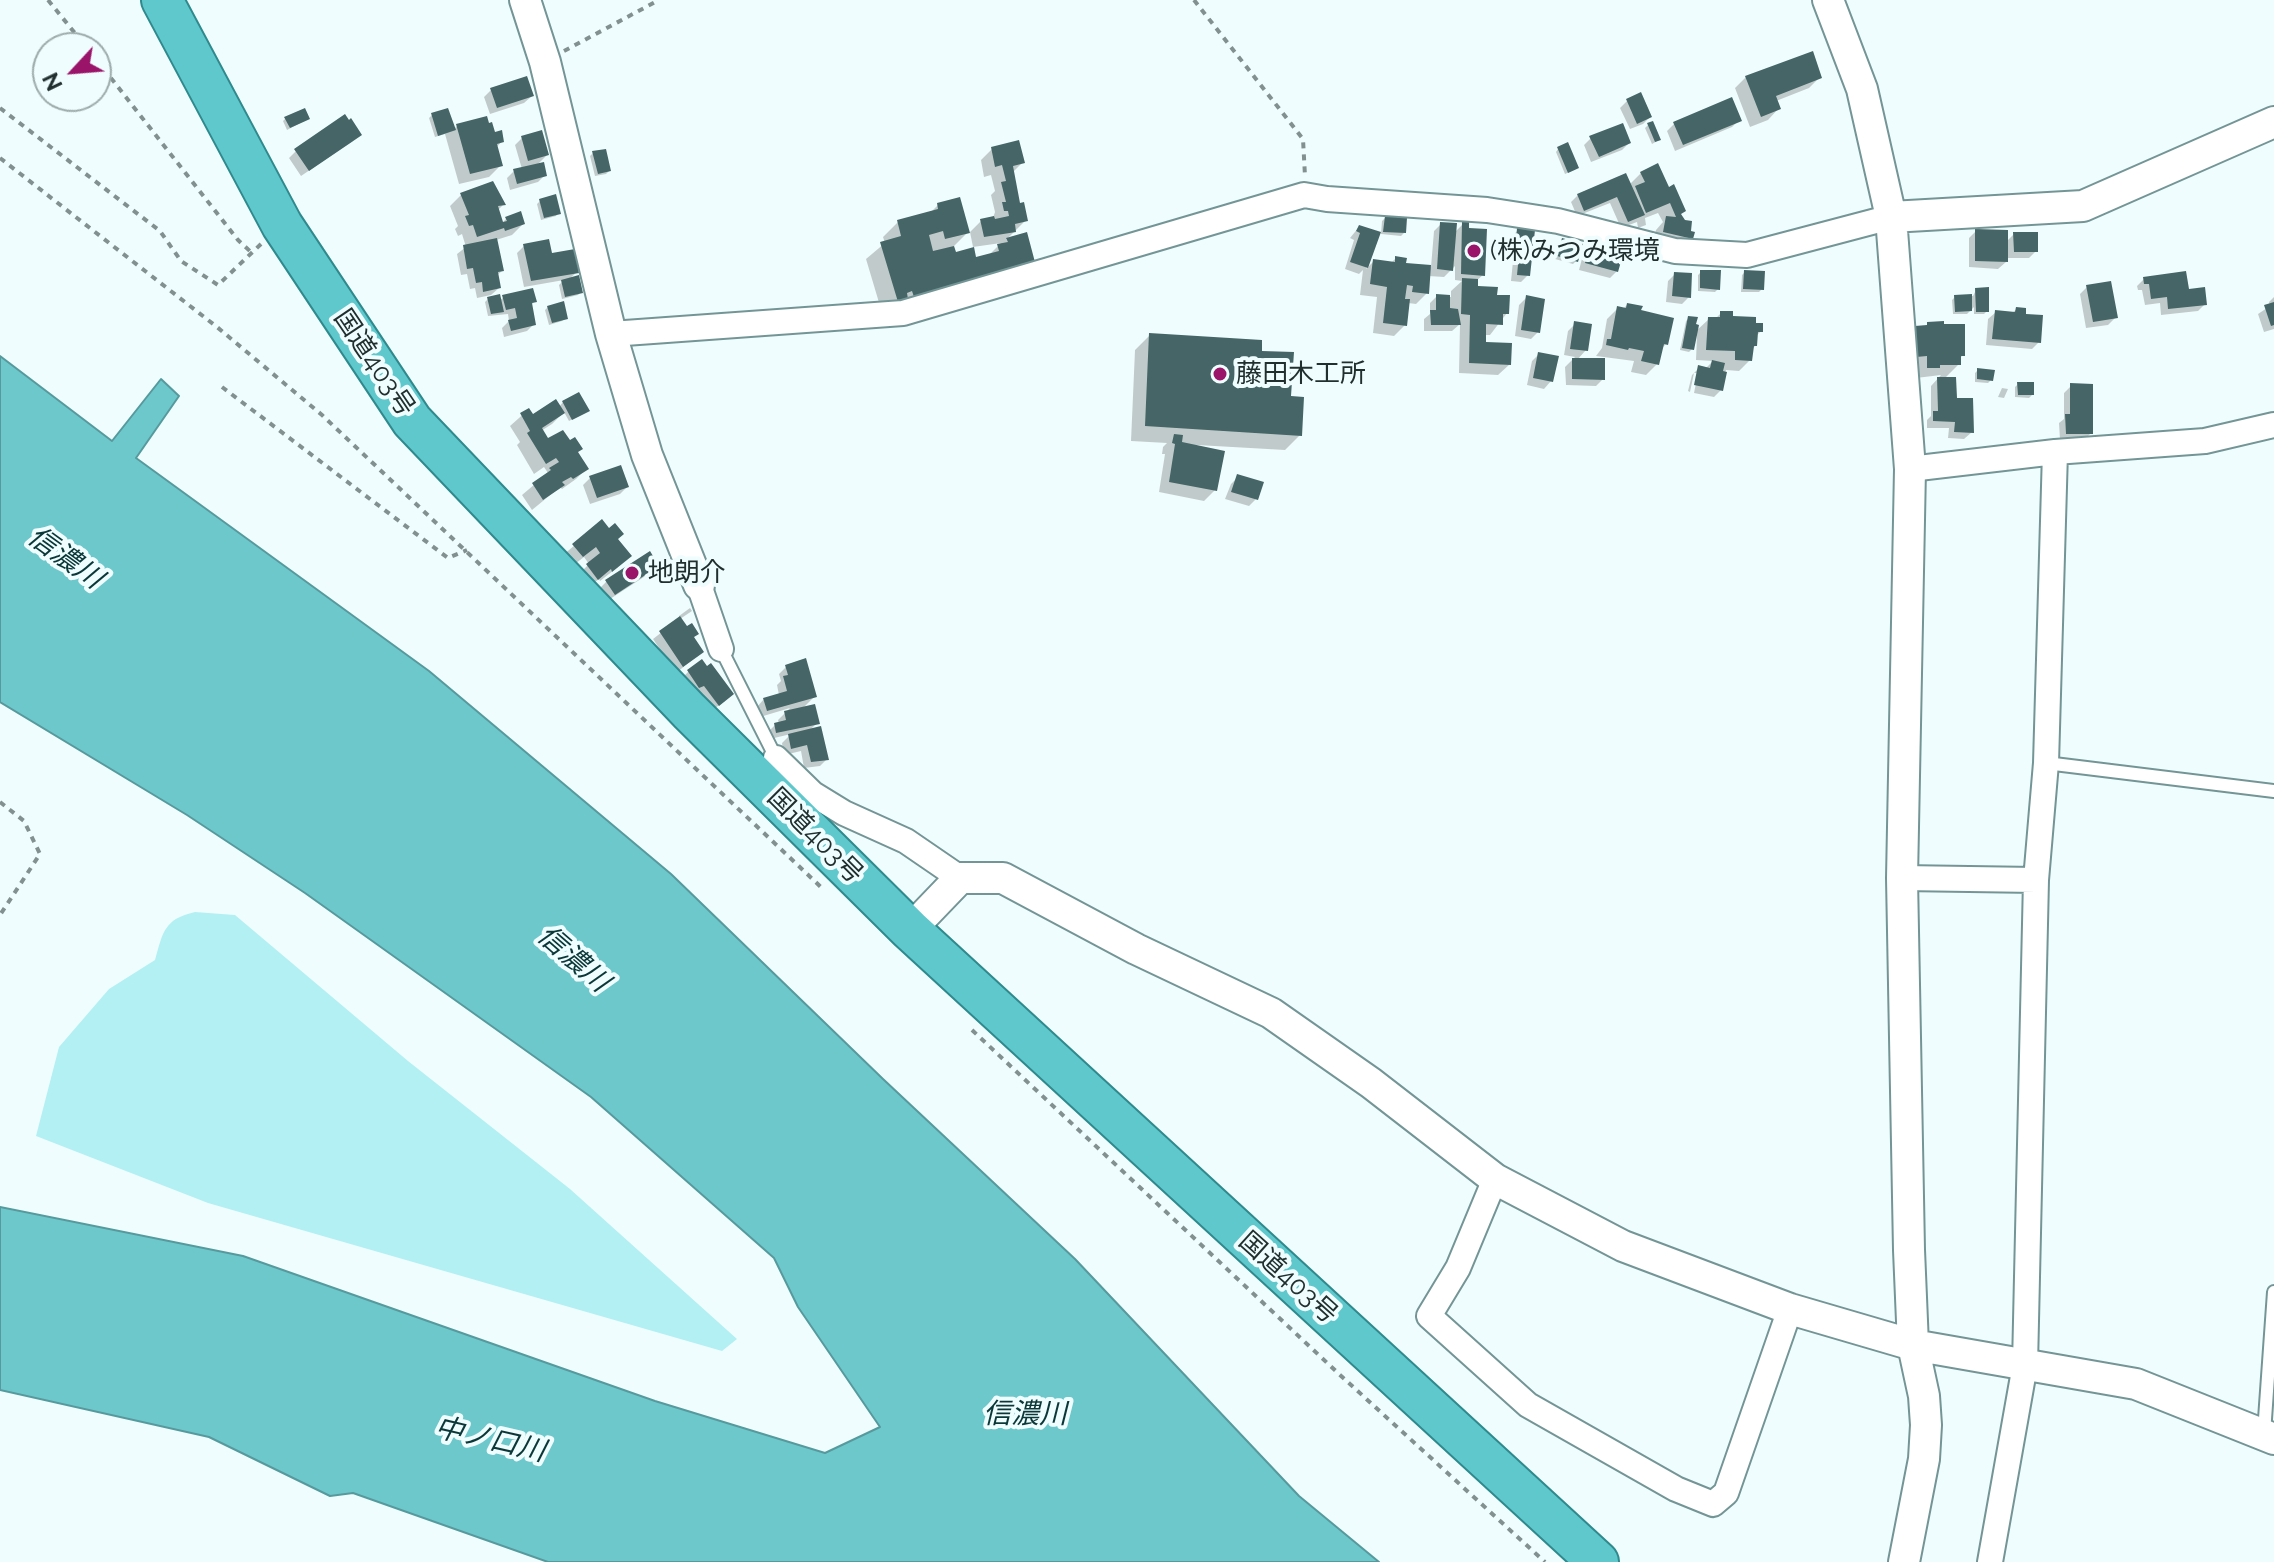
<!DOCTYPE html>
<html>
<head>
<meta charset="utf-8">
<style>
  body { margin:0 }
  #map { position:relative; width:2274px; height:1562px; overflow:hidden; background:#f0fdfe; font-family:Raleway,sans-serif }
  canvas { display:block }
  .north { position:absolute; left:32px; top:32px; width:80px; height:80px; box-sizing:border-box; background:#f0fdfe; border:2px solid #9dabab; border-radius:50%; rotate:244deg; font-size:22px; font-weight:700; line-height:32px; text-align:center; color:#212f2f }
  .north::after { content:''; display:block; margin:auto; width:28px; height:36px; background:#9a1569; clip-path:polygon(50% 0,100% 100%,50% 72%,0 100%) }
</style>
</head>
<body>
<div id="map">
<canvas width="2274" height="1562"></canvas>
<div class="north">N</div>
</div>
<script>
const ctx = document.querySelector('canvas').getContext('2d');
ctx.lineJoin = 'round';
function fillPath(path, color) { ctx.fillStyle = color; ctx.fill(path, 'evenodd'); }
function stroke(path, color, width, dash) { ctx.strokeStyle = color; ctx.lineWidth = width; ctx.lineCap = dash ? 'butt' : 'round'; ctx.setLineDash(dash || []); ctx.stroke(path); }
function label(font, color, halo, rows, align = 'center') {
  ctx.font = font + ' Raleway,"Noto Sans JP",sans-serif'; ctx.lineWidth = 8; ctx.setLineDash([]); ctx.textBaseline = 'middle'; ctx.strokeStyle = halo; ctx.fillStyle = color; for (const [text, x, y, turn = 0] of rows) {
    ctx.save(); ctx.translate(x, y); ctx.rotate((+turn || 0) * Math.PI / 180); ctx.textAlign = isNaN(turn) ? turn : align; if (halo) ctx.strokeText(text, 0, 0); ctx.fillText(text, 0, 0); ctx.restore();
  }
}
fillPath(new Path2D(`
  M195 912 235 915 408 1061 570 1189 737 1339 722 1351 208 1203 36 1136 59 1047 109 989 155 960C163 932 164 919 195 912Z`), '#b3f0f3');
const water = new Path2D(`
  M0 356 112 441 161 379 179 396 136 458 429 671 671 874 883 1079 1075 1259 1299 1496 1379 1562H548L353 1493 330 1496 209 1437 0 1390V1207L243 1256 655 1401 825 1453 880 1427 798 1307 774 1258 591 1097 305 893 187 815 0 702Z`);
fillPath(water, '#6dc8cc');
stroke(water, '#569a9d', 2);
fillPath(new Path2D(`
  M1746 77H1820L1809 88 1776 101 1779 108 1768 120 1750 127 1735 88Z
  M491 90 532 96 524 103 490 114 484 97Z
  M1627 101 1650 117 1643 124 1630 129 1620 108Z
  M432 115 453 130 457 126 502 141 496 148 500 166 489 177 459 184 445 134 435 137 429 118Z
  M286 118 308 119 287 130 283 121Z
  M1739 120 1732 127 1675 151 1667 131 1674 124Z
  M348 123 353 141 301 176 289 158 296 151Z
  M1648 125 1659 140 1652 144 1645 128Z
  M522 138 547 155 536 166 545 175 538 182 510 190 507 178 514 171 522 169 515 145Z
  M1591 138 1629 143 1622 150 1591 162 1584 145Z
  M992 149 1023 162 1012 173 1019 205 1025 221 1006 240 1026 235 1034 265 883 316 866 259 885 243 883 237 898 222 930 213 938 205 968 232 953 247 955 254 975 259 988 256 1001 243 973 247 970 232 981 221 993 218 995 212 991 195 995 191 991 175 984 177 981 160Z
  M1558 149 1577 167 1574 170 1565 174 1556 152Z
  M593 153 609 171 606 174 595 176 590 156Z
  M1657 166 1691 238 1680 249 1653 243 1656 230 1663 222 1658 213 1645 218 1646 225 1638 228 1637 222 1621 228 1610 203 1577 216 1571 202 1578 195 1629 185 1641 173Z
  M461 195 503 205 497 211 502 223 507 218 523 224 512 235 496 240 502 271 496 276 499 288 491 295 477 298 475 288 470 289 467 274 461 275 457 254 466 247 462 234 458 236 455 229 458 226 450 206Z
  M540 201 558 213 556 216 541 220 537 204Z
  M1385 218 1404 233 1401 236 1381 234 1382 221Z
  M1441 224 1454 233 1463 224 1483 275 1476 281V288L1495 297 1507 313 1490 335H1484V344L1510 364 1498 375 1459 373 1460 324 1452 331H1424V319L1430 314V303L1437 296 1451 297V291L1462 281 1455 280V266L1444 277 1428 276 1427 293 1416 304 1408 303 1405 325 1394 336 1373 333 1377 297 1360 295 1363 270 1359 274 1345 269 1354 240 1350 238 1359 227 1380 234H1378L1366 269 1374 261 1391 263 1396 258 1404 264 1431 267 1434 231Z
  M1518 230 1528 275 1521 282 1511 281 1513 261 1509 260 1511 238Z
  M1976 231 2006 242 2014 234 2036 251 2029 258H2006V262L1998 269 1969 267V238Z
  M1562 240 1576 261 1573 264 1555 259 1559 243Z
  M1591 244 1617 271 1610 278 1579 270 1584 251Z
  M524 246 551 255 577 272 568 280 581 292 578 295 562 299 559 285 564 280 524 287 517 253Z
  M1701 272 1718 289 1715 292 1698 291V275Z
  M1745 272 1762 289 1759 292H1741L1742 275Z
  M1675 274 1689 297 1682 304 1666 302 1668 281Z
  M2144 279 2187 291 2205 304 2198 311 2161 315 2160 303 2145 305 2142 290H2138L2137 286Z
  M2087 287 2115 318 2108 325 2086 328 2080 294Z
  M1976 290 1987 311 1984 314H1974V307L1967 314H1953L1952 300 1955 297 1973 296Z
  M504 297 534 302 530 306 534 324 527 331 504 337 502 328 509 321 508 314 488 316 485 302 488 299 499 301Z
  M2274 297V329L2264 332 2258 314 2270 306 2269 302Z
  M1526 298 1538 332 1531 339 1515 336 1519 305Z
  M1627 305 1666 344 1661 349 1657 364 1646 375 1631 372 1634 361 1596 356 1602 348 1607 319 1618 308 1623 309Z
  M548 307 565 318 562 321 549 325 545 310Z
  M2017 309 2023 316 2039 342 2032 349 1986 345 1988 319 1996 312 2012 313Z
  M1721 313 1753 325 1761 331 1756 336V345L1752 349 1750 360 1739 371 1726 370 1721 390 1714 397 1694 393 1698 373H1694L1690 392 1688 391 1692 375 1699 368 1705 369 1713 361 1696 360 1697 335H1695L1692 349 1689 352 1680 350 1686 321 1689 318 1695 332 1709 319H1715Z
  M1575 324 1586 350 1577 360 1603 379 1596 386 1566 385 1565 367 1575 357 1564 355 1568 331Z
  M1928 324 1963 355 1959 359V364L1944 379 1972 432 1964 439 1948 438 1949 428H1927V420L1931 416V386L1941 375 1916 378 1917 332 1904 339 1915 328 1925 327Z
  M1150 335 1260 353 1289 398 1300 435 1285 450 1197 445 1215 490 1204 501 1159 492 1165 454H1162L1163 447 1167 443 1131 441 1135 350Z
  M1539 354 1551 381 1544 389 1527 385 1532 361Z
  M1978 370 1991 380 1988 383 1975 382V373Z
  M2018 384 2032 395 2029 398 2015 397V387Z
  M2071 386 2091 433 2084 440H2060L2059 423 2064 419V393Z
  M2002 388 2008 389 2004 398 1998 397Z
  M563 402 585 413 569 421 564 412 552 424 541 431 547 441 569 443 587 468 576 479 562 489 560 487 532 510 522 495 548 473 544 467 534 474 517 445 520 442 510 426 528 410 532 417 559 407Z
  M620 467 627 487 620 494 590 504 583 485 590 478Z
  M1238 477 1256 499 1249 506 1225 499 1231 484Z
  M602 522 616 539 618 567 600 581 599 579 586 589 576 577 589 564 584 557 571 567 562 556Z
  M657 566 650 573 607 601 599 589 606 582Z
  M690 608 692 611 680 619 702 652 676 673 653 639 680 618 679 616Z
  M786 667 814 697 802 709 817 723 809 731 827 759 820 766 804 768 801 751 784 755 782 743 791 734 770 739 768 732 775 725 779 724 778 720 790 708 760 717 757 707 764 699 779 695 777 685 781 681 779 674Z
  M707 669 725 701 711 711 681 679 688 672Z`), '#0003');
fillPath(new Path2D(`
  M1813 51 1822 78 1776 96 1781 109 1761 117 1745 76Z
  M527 76 534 96 497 108 490 88Z
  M1641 92 1652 117 1637 124 1626 99Z
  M1732 97 1742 121 1683 145 1673 122Z
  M305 108 310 119 290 128 284 117Z
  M448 108 456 130 438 136 431 113Z
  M345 114 349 120 351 118 362 135 309 171 294 149Z
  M487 116 489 123 492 122 495 132 502 130 504 142 497 144 503 166 470 174 456 124Z
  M1653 121 1661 140 1655 142 1647 123Z
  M1623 123 1631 143 1599 157 1589 136Z
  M542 130 549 155 528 161 521 136Z
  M1019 140 1025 163 1013 166 1020 203 1024 202 1028 221 1015 224 1016 232 984 237 980 219 994 216 995 219 1009 216 1008 211H1004L1002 202H1006L1001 182 1006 181 1002 165 995 167 991 147Z
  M1568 142 1579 168 1568 173 1557 147Z
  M606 149 611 171 598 174 592 151Z
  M544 162 547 176 517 184 513 169Z
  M1658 163 1669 187 1674 184 1686 211 1681 214 1685 220 1692 221 1691 231 1695 232 1693 239 1663 232 1666 216 1676 217 1670 203 1646 213 1635 186 1645 182 1640 172Z
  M1626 173 1645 215 1628 222 1617 197 1584 211 1577 194Z
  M493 181 506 205 498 206 503 222 507 221 505 217 521 211 525 224 505 231 504 228 477 237 473 225 469 226 465 216 469 215 460 193Z
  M556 194 561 214 544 218 539 199Z
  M960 197 970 233 945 239 943 231 929 235 933 251 954 246 956 252 974 247 976 257 999 251 997 244 1008 242 1006 238 1027 232 1036 266 914 297 912 291 907 293 908 299 898 302 880 242 901 236 897 220 938 209 937 203Z
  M1385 216 1407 218 1406 233 1383 232Z
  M1440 222 1457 223 1453 271 1437 269Z
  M1462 222H1469V228L1487 229 1485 276 1461 274Z
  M1359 225 1381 232 1368 268 1350 262 1360 233 1356 231Z
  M1517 228 1535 230 1530 276 1517 275 1519 254H1515Z
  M1975 229 2008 230V262L1975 261Z
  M2013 232H2038V252H2014Z
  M497 238 504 271 498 272 501 288 483 292 482 282 476 283 473 268 467 269 463 245Z
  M1562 238 1583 244 1578 262 1557 256Z
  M549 239 552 253 575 249 579 273 531 281 523 244Z
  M1590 242 1624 251 1618 272 1585 263Z
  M1395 256 1407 258 1406 263 1431 265 1429 294 1412 292 1413 286 1407 285 1405 299H1410L1407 326 1383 323 1387 287 1370 284 1373 259 1395 262Z
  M1700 270H1721L1720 290 1700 288Z
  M1744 270 1765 271 1764 290 1743 289Z
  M2186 271 2189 289 2205 287 2207 305 2168 309 2167 297 2151 299 2149 284H2144L2143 277Z
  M1674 272 1692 273 1691 298 1672 296Z
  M579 275 583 293 565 297 561 280Z
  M1462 278 1478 279V286L1498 287 1497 295H1510L1509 314H1503V325L1486 324V342L1512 343 1511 365 1469 363 1470 315 1461 314Z
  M2111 281 2118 318 2093 322 2086 285Z
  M1989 287V312H1976L1975 288Z
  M533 288 537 302 532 303 536 325 511 331 508 320 517 318 515 308 506 310 502 295Z
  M500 294 504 312 491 314 487 297Z
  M1436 294 1450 295V308L1458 309 1461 325H1431L1430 310H1436Z
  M1972 294V311L1955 312 1954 295Z
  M1526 295 1545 299 1540 333 1521 330Z
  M564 301 568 319 552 323 547 306Z
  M2274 302V325L2271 326 2264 305Z
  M1627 303 1643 306 1641 310 1674 318 1668 345 1664 344 1659 365 1641 361 1644 351 1629 348 1628 350 1606 345 1607 339H1611L1617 306 1626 308Z
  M2016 307 2026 308V314L2043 315 2041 343 1992 339 1995 310 2015 312Z
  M1720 311H1733V316L1756 317V323H1763V332H1758L1757 346H1754L1752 361 1735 360V351L1706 350 1708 317H1720Z
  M1688 316 1698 317 1696 324 1699 325 1694 350 1682 348Z
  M1574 321 1592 324 1588 351 1570 349Z
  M1944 321V324H1965V356H1961V365H1940V368H1927V356L1916 357 1915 326 1927 325V322Z
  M1149 333 1262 340V351L1294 352 1291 396 1304 397 1302 436 1145 426Z
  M1538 352 1559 356 1553 382 1533 378Z
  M1572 358H1605V380L1572 379Z
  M1712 360 1725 363 1723 371 1727 372 1723 391 1694 385 1698 365 1710 368Z
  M1977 368 1995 370 1993 381 1977 379Z
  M1937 377H1956L1957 398H1973L1974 433 1954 432 1955 422 1933 421V411H1938Z
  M2017 382H2034V395H2018Z
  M2070 383 2093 384V434H2066L2065 414H2070Z
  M579 392 590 411 572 420 562 401Z
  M556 399 565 413 542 428 548 438 563 430 570 440 575 437 583 449 578 452 589 469 573 479 571 477 562 482 565 485 543 500 532 483 551 470 549 468 559 462 556 458 546 464 527 433 530 431 520 413 529 408 533 414Z
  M1174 434 1183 435 1182 442 1225 451 1217 491 1169 482 1175 444 1172 443Z
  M621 465 629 487 597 498 589 476Z
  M1237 474 1264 482 1258 500 1231 492Z
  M602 519 609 528 615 523 624 534 618 539 632 556 612 572 611 569 598 580 586 564 600 553 596 547 583 557 572 544Z
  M650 551 659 566 615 595 605 580Z
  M680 616 687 626 692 623 699 634 694 637 704 652 683 667 659 631Z
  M806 658 817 697 767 711 763 698 787 691 783 676 788 675 785 665Z
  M702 659 707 666 711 663 734 694 719 706 704 686 699 688 687 670Z
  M815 704 820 724 776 733 774 723 786 720 784 711Z
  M821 726 829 760 811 762 807 745 791 749 788 734Z`), '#456566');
const service = new Path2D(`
  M721 649 776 758
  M2046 763 2274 791
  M2264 1433 2274 1292`);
const minor = new Path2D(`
  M611 334 903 313 1304 195 1327 199 1487 210 1558 221 1675 251 1747 255 1891 217
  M1910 469 2055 452 2205 441 2274 425
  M699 585 721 649
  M776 758 813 794 844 813 906 841 960 878
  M1902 878 2036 880
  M1495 1179 1458 1268 1429 1316 1528 1405 1676 1489 1713 1504 1726 1493 1790 1309
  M1990 1562 2025 1365 2036 880 2046 763 2055 452`);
const tertiary = new Path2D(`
  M525 0 545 62 611 334 647 455 699 585
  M1828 0 1862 89 1891 217 1910 469 1902 878 1909 1250 1913 1345 1924 1396 1926 1425 1924 1459 1904 1562
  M1891 217 2083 206 2274 122
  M910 930 960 878H1003L1136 949 1271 1013 1371 1083 1495 1179 1623 1246 1790 1309 1913 1345 2136 1384 2274 1439`);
const trunk = new Path2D(`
  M162 0 282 225 412 421 689 711 910 930 1598 1562`);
stroke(service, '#749596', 16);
stroke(minor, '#749596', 28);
stroke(tertiary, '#749596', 34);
stroke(trunk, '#2f8a8d', 44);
stroke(new Path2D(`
  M48 0 87 48
  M1194 0 1303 139 1305 176
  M564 51 659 0
  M96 59 238 240 252 253
  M0 108 160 231 181 261 218 285 261 244
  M0 158 217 327 322 415 823 889
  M222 387 448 558 467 550
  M0 802 24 821 40 854 0 915
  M972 1030 1339 1374 1545 1562`), '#829090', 4, [6, 6]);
stroke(service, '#fff', 12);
stroke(minor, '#fff', 24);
stroke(tertiary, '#fff', 30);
stroke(trunk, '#5fc8cc', 40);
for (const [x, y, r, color] of [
  [1474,251,8,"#9a1569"],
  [1220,374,8,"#9a1569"],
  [632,573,8,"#9a1569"]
]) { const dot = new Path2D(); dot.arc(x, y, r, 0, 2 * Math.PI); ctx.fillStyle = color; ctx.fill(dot); stroke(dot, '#f0fdfe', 3); }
label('26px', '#212f2f', '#f0fdfe', [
  ["(株)みつみ環境",1490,251],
  ["藤田木工所",1236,374],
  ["地朗介",648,573]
], 'left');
label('26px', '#212f2f', '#f0fdfe', [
  ["国道403号",374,363,56],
  ["国道403号",815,836,45],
  ["国道403号",1288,1278,42]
]);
label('italic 28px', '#0a3839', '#f0fdfe', [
  ["信濃川",65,558,36],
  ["信濃川",573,959,41],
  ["信濃川",1025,1415],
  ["中ノ口川",490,1440,13]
]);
</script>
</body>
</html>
